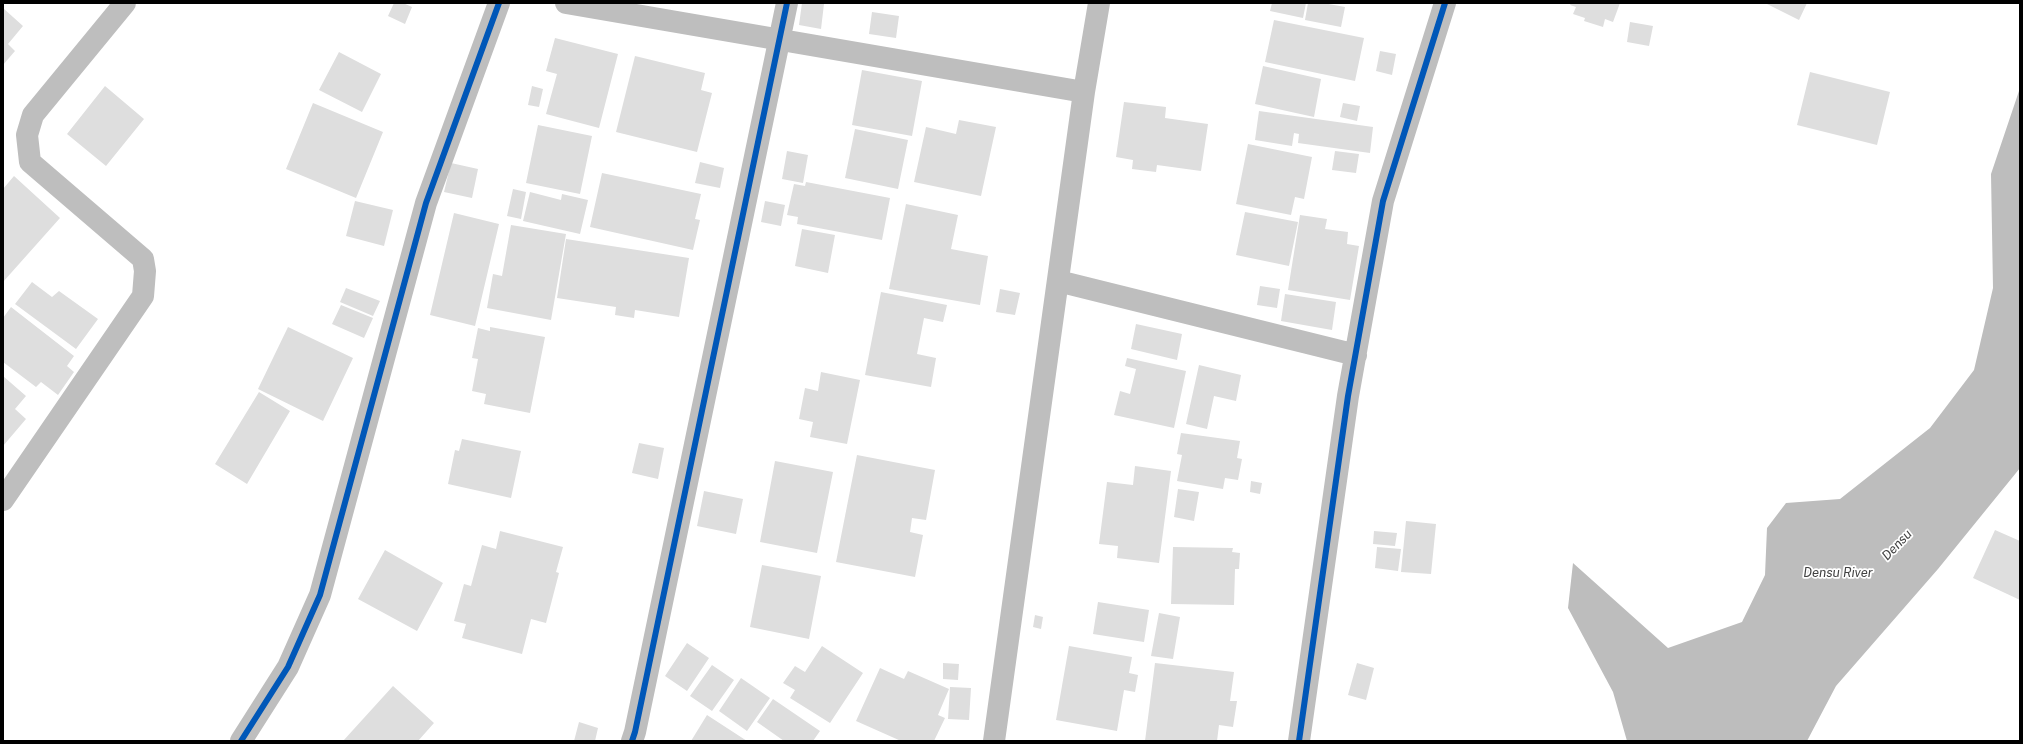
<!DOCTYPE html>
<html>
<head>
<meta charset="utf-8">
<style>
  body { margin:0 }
  #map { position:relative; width:2023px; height:744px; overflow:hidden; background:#fff; font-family:"Public Sans",sans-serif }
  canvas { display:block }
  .frame { position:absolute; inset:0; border:4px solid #000; pointer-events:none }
</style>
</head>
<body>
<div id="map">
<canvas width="2023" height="744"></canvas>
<div class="frame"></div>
</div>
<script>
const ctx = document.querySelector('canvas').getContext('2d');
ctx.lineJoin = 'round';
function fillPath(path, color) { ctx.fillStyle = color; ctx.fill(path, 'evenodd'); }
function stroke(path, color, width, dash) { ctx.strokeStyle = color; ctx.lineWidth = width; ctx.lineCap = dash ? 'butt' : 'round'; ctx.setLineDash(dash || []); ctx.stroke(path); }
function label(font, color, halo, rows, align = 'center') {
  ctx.font = font + ' "Public Sans",sans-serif'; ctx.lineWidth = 3.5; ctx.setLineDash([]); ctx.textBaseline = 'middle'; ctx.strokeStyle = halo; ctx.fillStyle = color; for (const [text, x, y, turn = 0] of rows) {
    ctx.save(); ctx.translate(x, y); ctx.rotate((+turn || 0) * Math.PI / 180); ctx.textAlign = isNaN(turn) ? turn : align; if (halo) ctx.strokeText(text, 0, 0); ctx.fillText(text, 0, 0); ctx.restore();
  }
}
fillPath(new Path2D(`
  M2020 88V468L1938 569 1836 686 1807 741H1627L1613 692 1568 608 1573 563 1668 648 1742 622 1765 575 1767 528 1786 503 1840 499 1930 428 1974 370 1993 288 1991 174Z`), '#bdbdbd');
fillPath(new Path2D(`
  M394 3H403L412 7 405 24 388 16Z
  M802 3 824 4 821 29 799 25Z
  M1272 3H1306L1303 18 1270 11Z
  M1308 3H1323L1345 7 1341 27 1305 20Z
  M1571 3H1620L1613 22 1605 19 1603 27 1584 21 1585 18 1573 14 1576 7 1570 5Z
  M1765 3H1807L1799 20Z
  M3 8 23 26 8 44 15 51 3 65Z
  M872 12 899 16 896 38 869 34Z
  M1274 20 1364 38 1355 81 1265 62Z
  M1630 22 1653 26 1649 46 1627 42Z
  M555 38 618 54 599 128 546 114 557 74 546 71Z
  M1380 51 1396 54 1392 75 1376 71Z
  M339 52 381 74 362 112 319 90Z
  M635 56 705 73 701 90 712 93 697 152 616 132Z
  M1263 66 1321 79 1314 117 1255 104Z
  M862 70 922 81 912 136 852 125Z
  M1810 72 1890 92 1877 145 1797 125Z
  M105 86 144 119 106 166 67 134Z
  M532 86 543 89 539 107 528 105Z
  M1124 102 1166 107 1165 118 1208 124 1201 171 1157 165 1156 172 1132 169 1133 160 1116 157Z
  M313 103 383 132 356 198 286 169Z
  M1343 103 1360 106 1357 121 1340 117Z
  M1259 111 1373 127 1370 153 1298 143 1299 134 1294 133 1292 146 1255 140Z
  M959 120 996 127 981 196 914 182 926 127 956 134Z
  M538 125 592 136 580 194 526 183Z
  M855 129 908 140 898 189 845 178Z
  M1248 144 1312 157 1304 199 1295 197 1291 215 1236 204Z
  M787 151 808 155 803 183 782 179Z
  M1335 151 1359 154 1356 173 1332 170Z
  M700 162 724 168 720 188 695 183Z
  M451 163 478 169 472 198 444 192Z
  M602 173 701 194 695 219 700 220 693 250 590 227Z
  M14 176 60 218 3 282V189Z
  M806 182 890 198 882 240 797 224 798 217 787 215 794 184 805 186Z
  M513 189 526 192 521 219 507 216Z
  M530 192 561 200 562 194 588 200 580 234 523 221Z
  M355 201 393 210 384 246 346 236Z
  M765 201 785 205 781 226 761 222Z
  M906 204 958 215 951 249 988 256 980 305 889 289Z
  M1245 212 1298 222 1289 266 1236 255Z
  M454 213 499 224 475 326 430 315Z
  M1300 215 1327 219 1325 229 1348 232 1347 244 1359 246 1350 300 1288 290Z
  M511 225 566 234 551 320 487 308 493 274 502 276Z
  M802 229 835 235 828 273 795 266Z
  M566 239 689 258 679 317 635 310 634 318 615 315 616 307 557 298Z
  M32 282 52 297 59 291 98 319 76 349 15 304Z
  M1260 286 1280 289 1277 308 1257 305Z
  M346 288 380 301 373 316 340 302Z
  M1000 289 1020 293 1015 315 996 312Z
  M881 292 947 305 943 322 924 318 917 354 936 358 931 387 865 375Z
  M1285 294 1336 302 1332 330 1281 321Z
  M341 305 373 318 364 338 332 324Z
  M11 307 74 356 67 366 74 372 58 395 41 382 36 387 3 362V318Z
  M1136 324 1182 334 1177 360 1131 349Z
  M288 327 353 358 323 421 258 389Z
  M490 327 545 337 530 413 484 404 486 394 472 391 478 359 472 358 478 328 490 331Z
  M1127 358 1186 371 1174 428 1114 415 1120 391 1130 394 1136 369 1125 366Z
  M1199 365 1241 375 1236 401 1214 396 1207 429 1186 424Z
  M821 372 860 380 847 444 810 437 813 422 799 419 805 388 818 391Z
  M3 376 26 396 15 409 26 419 3 446Z
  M259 392 290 411 247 484 215 464Z
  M1181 433 1240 441 1237 458 1242 459 1238 480 1225 478 1223 489 1177 481 1182 455 1177 454Z
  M462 439 521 451 511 498 448 484 455 450 459 451Z
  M639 443 664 448 658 479 632 473Z
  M857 455 935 470 926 520 912 518 910 532 923 535 915 577 836 562Z
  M775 461 833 472 817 553 760 542Z
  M1135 466 1171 471 1159 563 1117 558 1118 546 1099 544 1107 482 1133 485Z
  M1251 481 1262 483 1260 494 1250 492Z
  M1178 489 1199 492 1194 521 1174 517Z
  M704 491 743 499 736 534 697 526Z
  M1406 521 1436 524 1431 574 1401 572Z
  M1995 530 2020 541V600L1973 578Z
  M500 531 563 547 556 572 559 573 546 623 531 619 522 654 462 638 466 624 454 621 464 584 471 586 482 545 496 549Z
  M1374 531 1397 533 1395 546 1373 544Z
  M1173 547 1233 548 1232 552 1240 553 1239 569H1235L1234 605 1171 604Z
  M1377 547 1401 549 1398 571 1375 568Z
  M385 550 443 583 417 631 358 599Z
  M762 565 821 576 809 639 750 627Z
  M1098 602 1149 610 1144 642 1093 634Z
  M1159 613 1180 617 1173 659 1151 656Z
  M1035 615 1043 617 1041 629 1033 627Z
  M687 643 709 658 687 691 665 676Z
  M822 646 863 673 830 723 790 698 795 690 783 683 795 666 805 672Z
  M1069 646 1132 657 1129 673 1138 675 1135 692 1124 690 1117 731 1056 720Z
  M943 663 959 664 958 680 943 679Z
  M1155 663 1234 672 1230 701H1237L1233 727 1219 725 1217 741H1145Z
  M1357 663 1374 668 1366 700 1348 695Z
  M712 665 734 680 712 711 690 696Z
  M880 668 904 679 908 671 949 689 938 715 945 718 934 741H901L856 721Z
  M741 678 770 698 747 731 719 711Z
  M393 686 434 723 418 741H343Z
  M950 687 971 688 969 720 948 719Z
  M773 699 820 731 813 741H784L757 722Z
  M707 715 747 741H691Z
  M579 722 598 728 595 741H574Z`), '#dedede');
stroke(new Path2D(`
  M566 3 1084 92
  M1058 281 1356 355
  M3 500 143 296 145 271 143 259 30 162 27 135 33 115 125 3
  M241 741 288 667 320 595 426 203 499 3
  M632 741 635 732 787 3
  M994 741 1084 92 1099 3
  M1299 741 1348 396 1383 201 1445 3`), '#bebebe', 22);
stroke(new Path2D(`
  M241 741 288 667 320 595 426 203 499 3
  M632 741 635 732 787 3
  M1299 741 1348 396 1383 201 1445 3`), '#0057b8', 6);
label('italic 13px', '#424242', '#fff', [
  ["Densu",1897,545,-46],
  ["Densu River",1838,573]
]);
</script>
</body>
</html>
